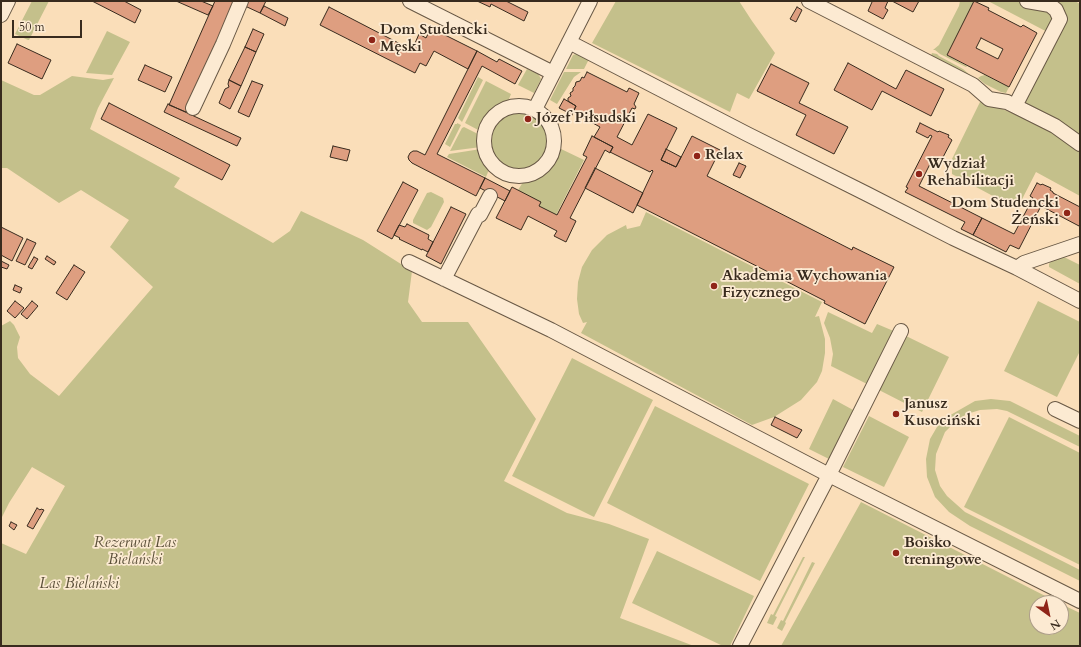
<!DOCTYPE html>
<meta charset="utf-8">
<style>
body{margin:0}
#map{position:relative;width:1081px;height:647px;overflow:hidden;background:#fadeb9;font-family:Cardo,serif}
canvas{display:block}
.frame{position:absolute;inset:0;border:2px solid #382b1e;pointer-events:none}
.north{position:absolute;left:1029px;top:595px;width:40px;height:40px;box-sizing:border-box;background:#fcead2;border:1px solid #ae9e8a;border-radius:50%;rotate:147deg;font-size:11px;font-weight:700;line-height:16px;text-align:center;color:#382b1e}
.north::after{content:'';display:block;margin:auto;width:14px;height:18px;background:#8f2418;clip-path:polygon(50% 0,100% 100%,50% 72%,0 100%)}
.scale{position:absolute;left:12px;top:20px;width:70px;height:18px;box-sizing:border-box;border:2px solid #382b1e;border-top:0;padding-left:5px;font-size:12px;line-height:14px;white-space:nowrap;color:#382b1e;-webkit-text-stroke:3px #fcead2;paint-order:stroke}
</style>
<div id="map">
<canvas width="1081" height="647"></canvas>
<div class="frame"></div>
<div class="north">N</div>
<div class="scale">50 m</div>
</div>
<script>
const context = document.querySelector('canvas').getContext('2d');
context.lineJoin = 'round';
function paint(path, color) { context.fillStyle = color; context.fill(path, 'evenodd'); }
const poly = rows => new Path2D(rows.map(r => 'M' + r).join(''));
function trace(path, color, width, dash) { context.strokeStyle = color; context.lineWidth = width; context.lineCap = dash ? 'butt' : 'round'; context.setLineDash(dash || []); context.stroke(path); }
function write(font, color, halo, rows, align = 'center') {
  context.font = font + ' Cardo,serif'; context.lineWidth = 3.5; context.setLineDash([]); context.textBaseline = 'middle'; context.strokeStyle = halo; context.fillStyle = color; for (const [text, x, y, turn = 0] of rows) {
    context.save(); context.translate(x, y); context.rotate((+turn || 0) * Math.PI / 180); context.textAlign = isNaN(turn) ? turn : align; if (halo) context.strokeText(text, 0, 0); context.fillText(text, 0, 0); context.restore();
  }
}
paint(poly([
 [32,1,49,1,29,40,28,40,15,34],
 [616,1,739,1,752,21,775,53,749,99,737,93,730,112,592,43],
 [960,1,974,1,947,55,967,66,966,67,940,54,935,50,933,50,939,45,959,6],
 [988,1,1075,1,1080,4,1080,138,1023,103,1055,36],
 [107,31,130,42,112,75,86,73],
 [932,53,937,54,939,56,963,69,970,75,968,78,930,58],
 [576,54,589,59,584,69,566,69,573,55],
 [527,69,538,74,540,77,541,79,534,93,518,85],
 [564,72,581,72,574,77,557,104,550,100],
 [985,75,1009,87,1006,93,1001,92,985,84,978,78,981,76],
 [72,76,103,80,114,78,98,108,90,129,180,178,174,187,273,243,290,231,301,211,363,240,412,271,408,302,422,322,468,322,536,419,504,481,567,513,609,524,649,539,620,618,694,646,1,646,1,543,26,554,65,486,32,467,9,503,1,519,1,326,10,321,14,325,20,337,17,347,18,358,30,374,59,396,153,287,110,247,129,220,81,190,59,203,7,168,1,168,1,80,34,95,40,95],
 [478,77,483,80,462,122,458,118],
 [486,81,511,94,507,104,500,107,489,116,482,132,465,123],
 [981,100,1056,132,1080,149,1080,196,1036,172,1017,209,952,174,952,159],
 '488 142a31 31 0 1 1 62 0a31 31 0 1 1-62 0Z',
 [457,123,461,125,450,147,445,144,455,124,457,124],
 [464,127,480,135,481,147,450,151,462,128],
 [559,148,584,160,556,215,538,206,518,190,525,179,541,174,548,167,554,160],
 [481,149,483,155,490,167,486,177,447,157,449,154],
 [431,192,443,198,444,202,431,227,427,230,413,223,413,220,427,193],
 [646,212,822,302,815,317,819,316,825,339,825,353,822,371,817,382,801,400,774,417,752,425,581,333,587,322,583,323,579,314,577,299,578,282,582,267,592,250,607,235,626,225,627,229,640,226],
 [1062,256,1080,265,1080,284,1049,267,1049,264,1051,261],
 [1038,301,1080,322,1080,351,1057,397,1004,371],
 [828,312,872,333,877,324,896,332,869,385,831,366,833,354,830,338,824,323],
 [904,335,949,357,922,412,877,389],
 [572,358,653,400,594,517,512,476],
 [833,399,855,411,829,459,809,449],
 [991,399,1010,401,1080,436,1080,447,1007,411,997,409,980,410,967,414,957,420,945,432,936,454,935,470,940,486,947,496,965,512,1080,570,1080,581,970,526,949,512,935,497,927,477,926,459,930,439,937,427,947,417,975,401],
 [655,406,809,484,760,581,607,503],
 [869,416,909,437,884,487,843,467],
 [1009,417,1080,453,1080,565,964,507],
 [861,502,1059,603,1037,603,1037,627,1061,627,1061,604,1080,613,1080,646,781,646],
 [657,551,754,596,730,646,723,646,632,603],
 [803,557,805,557,775,616,777,617,773,625,767,623,771,614,773,615],
 [812,562,815,563,785,622,786,623,782,631,777,628,781,620,783,621]
]), '#c4c08b');
const building = poly([
 [92,1,124,1,141,10,135,23,92,1],
 [176,1,201,1,213,6,208,15,176,1],
 [215,1,238,1,186,112,169,105,215,1],
 [248,1,266,1,260,13,245,6,248,1],
 [477,1,506,1,528,12,524,21,491,4,490,7,477,1],
 [871,1,888,1,885,8,888,10,883,19,868,11,872,2,871,1],
 [892,1,919,1,913,12,892,1],
 [974,1,989,8,988,10,1019,26,1021,27,1023,25,1037,33,1009,87,947,55,974,1],
 [981,38,1003,49,998,59,976,48,981,38],
 [264,6,288,18,285,26,260,13,264,6],
 [329,7,412,50,419,34,426,38,431,28,477,51,468,69,434,51,426,66,420,63,415,73,320,25,329,7],
 [797,7,802,10,796,22,790,19,797,7],
 [253,29,264,34,256,52,245,47,253,29],
 [17,44,51,60,42,79,8,63,17,44],
 [245,47,256,52,241,86,229,80,245,47],
 [477,51,497,62,499,59,522,71,515,84,482,66,437,154,485,178,476,196,412,163,409,160,408,157,410,153,413,151,417,151,425,155,477,51],
 [848,63,896,89,906,70,944,89,931,116,882,91,872,110,834,90,848,63],
 [771,64,809,83,799,103,848,127,834,154,796,135,806,115,757,91,771,64],
 [145,65,172,77,165,92,138,80,145,65],
 [587,72,627,92,629,88,639,93,634,104,636,107,635,109,632,108,617,137,632,145,648,114,677,128,661,160,676,167,692,136,720,150,707,176,852,250,853,247,894,267,865,324,824,303,825,301,637,205,653,171,652,170,650,172,610,152,613,147,594,137,600,127,573,112,576,106,568,101,568,98,571,96,570,93,573,91,573,88,575,86,576,82,580,81,582,77,584,78,587,72],
 [229,80,241,86,230,109,219,103,225,89,229,87,228,84,229,80],
 [252,81,263,85,249,117,238,112,252,81],
 [564,99,576,106,571,117,566,114,567,112,559,108,564,99],
 [109,103,230,165,222,180,101,119,109,103],
 [168,104,241,138,237,146,164,112,168,104],
 [920,123,938,132,939,131,949,135,948,137,952,140,941,161,933,158,919,186,982,218,973,235,961,229,965,222,905,192,908,188,906,187,932,136,930,135,928,138,916,132,920,123],
 [592,136,613,147,610,153,605,150,570,218,576,221,566,242,554,236,557,231,528,216,521,230,496,218,512,187,541,202,539,206,557,215,587,157,583,155,592,136],
 [333,146,350,150,347,161,330,157,333,146],
 [666,149,681,157,676,167,661,160,666,149],
 [739,163,746,166,740,178,733,175,739,163],
 [595,168,643,193,633,213,585,188,595,168],
 [485,178,510,191,505,201,480,188,485,178],
 [403,182,418,190,392,239,377,231,403,182],
 [1037,183,1041,185,1042,184,1051,188,1050,190,1053,192,1053,193,1080,207,1080,223,1079,226,1041,206,1019,249,1010,245,1006,252,973,235,982,218,1014,234,1033,198,1030,196,1037,183],
 [451,207,466,214,441,264,426,256,451,207],
 [407,224,429,235,428,239,433,242,428,252,422,249,422,250,399,239,400,238,394,235,399,225,405,227,407,224],
 [1,227,23,238,12,261,1,255,1,227],
 [27,239,36,243,25,265,16,261,27,239],
 [47,256,56,262,54,265,45,259,47,256],
 [34,257,38,259,32,269,28,267,34,257],
 [1,261,9,265,7,269,1,267,1,261],
 [74,265,85,272,67,300,56,293,74,265],
 [15,285,22,288,20,293,13,290,15,285],
 [15,301,24,308,15,318,7,311,15,301],
 [32,301,38,306,27,319,21,314,32,301],
 [775,417,802,430,797,438,771,425,775,417],
 [37,508,40,510,41,509,44,510,33,529,27,526,37,508],
 [11,522,17,525,14,530,9,526,11,522]
]);
paint(building, '#de9e80');
trace(building, '#382b1e', 1);
const minor = poly([
 [410,1,553,73],
 [809,1,973,85,989,99,1007,102,1055,126,1080,144],
 [1,15,8,1],
 [569,42,747,134,867,194,953,238,1017,268,1024,263,1080,244],
 '484 141a35 35 0 1 1 70 0a35 35 0 1 1-70 0Z',
 [1015,106,1060,19,1056,10,1050,5,1027,1],
 [193,108,223,44,241,1],
 [535,109,590,1],
 [409,262,551,330,829,475,1080,601],
 [1017,268,1080,301],
 [444,279,478,214,480,215,490,196],
 [1055,409,1080,421],
 [740,646,829,475,901,331]
]);
trace(minor, '#685845', 16);
trace(minor, '#fcead2', 14);
trace(poly([
 [1079,1,1080,1]
]), '#382b1e', 1);
for (const [x, y, r, color] of [
 [372,40,4,"#8f2418"],
 [528,119,4,"#8f2418"],
 [697,156,4,"#8f2418"],
 [919,174,4,"#8f2418"],
 [1067,213,4,"#8f2418"],
 [714,286,4,"#8f2418"],
 [896,414,4,"#8f2418"],
 [896,553,4,"#8f2418"]
]) { const dot = new Path2D(); dot.arc(x, y, r, 0, 2 * Math.PI); context.fillStyle = color; context.fill(dot); trace(dot, '#fcead2', 1.5); }
write('bold 15px', '#382b1e', '#fcead2', [
 ["Dom Studencki",380,31],
 ["Męski",380,48],
 ["Józef Piłsudski",536,119],
 ["Relax",705,156],
 ["Wydział",927,165],
 ["Rehabilitacji",927,182],
 ["Dom Studencki",1059,204,"right"],
 ["Żeński",1059,221,"right"],
 ["Akademia Wychowania",722,277],
 ["Fizycznego",722,294],
 ["Janusz",904,405],
 ["Kusociński",904,422],
 ["Boisko",904,544],
 ["treningowe",904,561]
], 'left');
write('italic 15px', '#5b5039', '#fcead2', [
 ["Rezerwat Las",135,544],
 ["Bielański",135,561],
 ["Las Bielański",79,585]
]);
</script>
